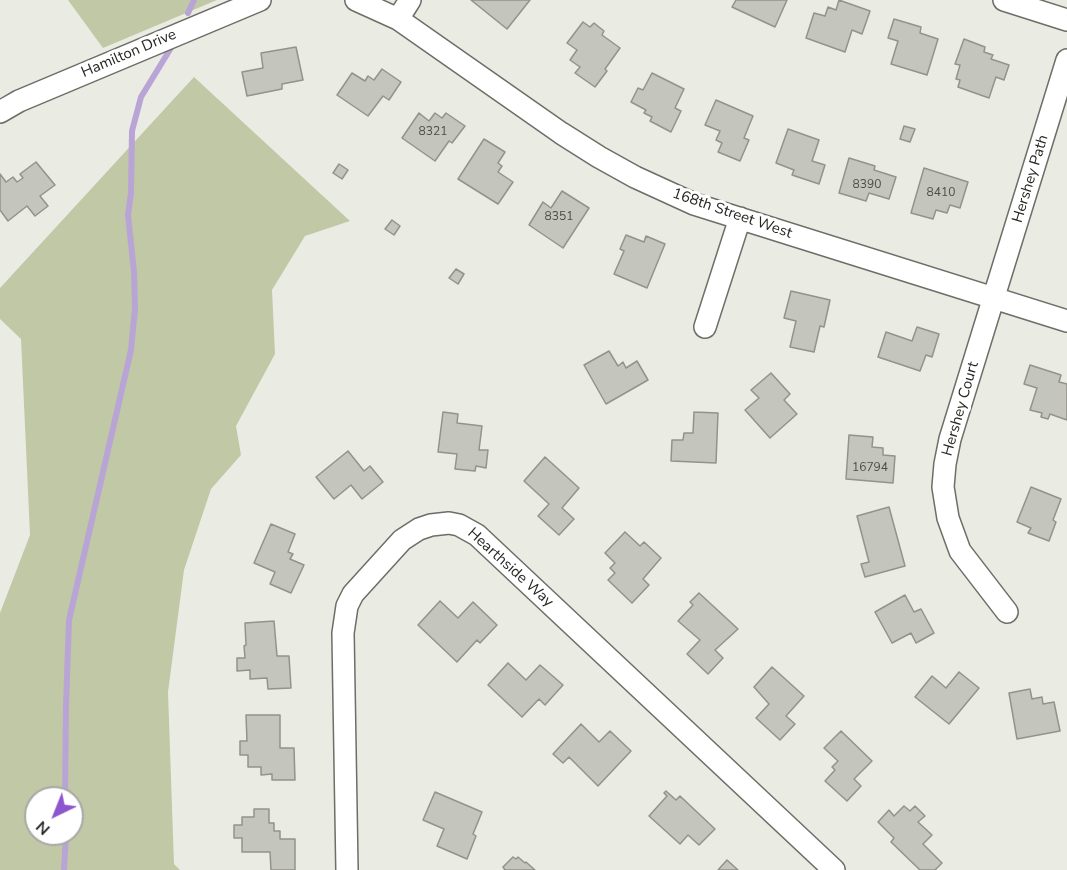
<!DOCTYPE html>
<style>
body{margin:0}
#map{position:relative;width:1067px;height:870px;overflow:hidden;background:#eaece3;font-family:"Nunito Sans",sans-serif}
canvas{display:block}
.north{position:absolute;left:24px;top:786px;width:60px;height:60px;box-sizing:border-box;background:#fff;border:2px solid #a8a8a7;border-radius:50%;rotate:223deg;font-size:16px;font-weight:700;line-height:24px;text-align:center;color:#252522}
.north::after{content:'';display:block;margin:auto;width:21px;height:27px;background:#8e56ce;clip-path:polygon(50% 0,100% 100%,50% 72%,0 100%)}
</style>
<div id="map">
<canvas width="1067" height="870"></canvas>
<div class="north">N</div>
</div>
<script>
const context = document.querySelector('canvas').getContext('2d');
context.lineJoin = 'round';
function paint(path, color) { context.fillStyle = color; context.fill(path, 'evenodd'); }
const poly = rows => new Path2D(rows.map(r => 'M' + r).join(''));
function trace(path, color, width, dash) { context.strokeStyle = color; context.lineWidth = width; context.lineCap = dash ? 'butt' : 'round'; context.setLineDash(dash || []); context.stroke(path); }
function write(font, color, halo, rows, align = 'center') {
  context.font = font + ' "Nunito Sans",sans-serif'; context.lineWidth = 6; context.setLineDash([]); context.textBaseline = 'middle'; context.strokeStyle = halo; context.fillStyle = color; for (const [text, x, y, turn = 0] of rows) {
    context.save(); context.translate(x, y); context.rotate((+turn || 0) * Math.PI / 180); context.textAlign = isNaN(turn) ? turn : align; if (halo) context.strokeText(text, 0, 0); context.fillText(text, 0, 0); context.restore();
  }
}
paint(poly([
 [68,0,217,0,103,48],
 [194,77,350,221,305,236,272,290,275,354,236,426,241,455,211,489,184,570,168,692,174,864,180,870,0,870,0,613,30,535,21,339,0,319,0,288],
 [36,798,72,798,72,834,36,834]
]), '#c1c8a5');
trace(poly([
 [188,13,194,0],
 [65,798,66,706,69,620,131,350,135,308,134,272,128,215,131,193,132,131,141,97,174,43],
 [64,870,66,834]
]), '#b8a5d6', 6);
const building = poly([
 [471,0,530,0,507,29,471,0],
 [736,0,787,0,775,27,732,7,736,0],
 [839,0,870,11,862,34,852,30,845,52,806,38,814,13,825,16,828,7,836,10,839,0],
 [894,19,921,27,920,33,938,39,927,75,891,64,898,41,888,38,894,19],
 [583,22,590,27,594,23,604,31,602,35,620,48,605,69,607,71,595,87,575,73,580,67,570,60,577,50,567,43,583,22],
 [964,39,985,47,984,52,993,55,991,59,1009,65,1004,80,996,77,989,98,958,87,960,80,956,79,960,65,955,64,964,39],
 [296,47,303,80,282,84,282,89,247,96,242,72,263,68,261,53,296,47],
 [382,69,401,82,389,100,383,96,368,116,337,95,352,73,365,81,368,76,374,80,382,69],
 [652,73,684,89,675,108,681,111,671,132,650,121,652,117,644,113,646,110,631,102,638,88,643,90,652,73],
 [716,100,753,116,744,138,749,140,740,161,718,152,722,143,716,140,720,131,705,125,716,100],
 [419,113,429,121,435,113,442,118,446,113,465,126,452,143,449,141,435,161,402,138,419,113],
 [904,126,915,129,910,142,900,139,904,126],
 [788,129,819,140,812,161,825,165,819,184,792,175,794,170,776,163,788,129],
 [484,139,505,152,498,163,502,166,498,172,513,182,498,204,458,179,484,139],
 [849,158,875,166,874,170,896,177,889,199,869,193,866,201,839,193,849,158],
 [36,162,55,185,40,196,48,206,35,216,27,206,8,221,0,210,0,174,6,182,13,177,17,182,23,178,20,174,36,162],
 [339,164,348,170,342,179,333,173,339,164],
 [924,168,968,182,960,208,950,205,947,213,936,210,933,219,911,213,924,168],
 [562,191,589,208,563,248,529,225,543,202,551,208,562,191],
 [392,220,400,226,394,235,385,229,392,220],
 [626,235,644,242,646,236,665,244,647,288,614,274,624,251,620,249,626,235],
 [456,269,464,274,458,284,449,278,456,269],
 [791,291,830,300,824,327,820,326,814,352,790,347,796,321,784,318,791,291],
 [917,327,939,334,932,357,926,355,920,371,878,357,886,332,912,341,917,327],
 [609,351,618,366,623,362,626,368,637,361,648,380,606,404,584,365,609,351],
 [1030,365,1061,375,1059,382,1067,384,1067,420,1050,414,1048,419,1041,417,1042,413,1030,410,1037,388,1024,384,1030,365],
 [771,373,790,394,784,400,797,414,770,438,745,410,759,398,751,390,771,373],
 [443,412,458,414,457,423,482,426,479,450,488,450,486,468,476,466,475,471,455,469,457,454,438,452,443,412],
 [694,412,718,413,716,463,671,461,672,440,683,440,684,433,693,433,694,412],
 [849,435,873,437,872,447,883,448,883,455,895,456,893,483,846,479,849,435],
 [348,451,364,471,370,466,383,482,362,499,351,485,334,499,316,477,348,451],
 [545,457,579,488,562,508,574,519,559,535,538,516,549,504,524,481,545,457],
 [1031,487,1061,499,1053,520,1056,522,1049,541,1028,533,1031,528,1017,522,1031,487],
 [889,507,905,566,865,577,861,564,869,562,857,516,889,507],
 [271,524,295,534,288,552,293,554,290,559,304,565,291,593,270,584,275,572,254,563,271,524],
 [625,532,640,546,644,542,661,558,643,579,649,585,632,603,608,580,615,573,610,568,615,563,605,553,625,532],
 [699,593,738,629,715,650,723,658,708,674,687,654,700,640,678,621,693,605,690,602,699,593],
 [905,595,914,612,921,609,934,633,916,643,911,633,892,643,875,612,905,595],
 [440,601,458,618,473,602,497,625,480,643,477,640,457,662,418,625,440,601],
 [274,621,277,656,289,656,291,688,268,689,267,678,250,679,250,670,237,671,237,658,245,658,244,646,246,645,245,623,274,621],
 [508,663,526,680,540,665,563,685,545,705,539,699,522,717,488,685,508,663],
 [772,667,804,696,786,716,795,724,780,740,756,718,769,704,754,687,772,667],
 [959,672,979,688,949,724,915,697,932,676,946,688,959,672],
 [1030,689,1032,699,1042,697,1043,704,1054,702,1060,731,1017,739,1009,693,1030,689],
 [246,715,280,715,280,748,294,748,295,780,272,780,272,774,261,775,261,767,248,767,248,755,240,755,240,741,247,741,246,715],
 [581,724,599,742,610,731,631,751,598,786,569,757,563,763,553,754,581,724],
 [841,731,872,761,854,779,861,786,847,801,825,781,835,770,832,767,838,761,824,748,841,731],
 [666,791,676,800,680,796,715,829,699,845,688,835,680,844,649,816,667,796,664,793,666,791],
 [435,792,482,812,473,834,476,836,467,859,437,846,444,829,423,820,435,792],
 [904,806,910,811,915,806,925,816,918,822,932,835,923,844,942,863,935,870,920,870,891,842,894,838,878,822,889,810,894,816,904,806],
 [254,809,269,809,269,823,274,823,274,831,280,831,280,839,295,839,295,870,271,870,270,852,242,852,242,838,234,838,234,825,242,825,242,817,254,817,254,809],
 [513,857,516,859,518,857,525,863,526,862,535,870,505,870,503,867,513,857],
 [727,860,738,870,718,870,727,860]
]);
paint(building, '#c4c5bd');
trace(building, '#92938c', 1.5);
const minor = poly([
 [356,0,398,19,561,133,599,157,635,177,694,204,1067,321],
 [1004,0,1067,20],
 [398,19,410,0],
 [0,112,19,101,260,0],
 [705,327,740,218],
 [1007,612,960,551,948,518,943,487,945,464,950,439,1067,60],
 [347,870,343,633,347,606,353,594,402,540,419,529,431,525,449,523,459,525,477,535,834,870]
]);
trace(minor, '#6c6e67', 24);
trace(minor, '#fff', 21);
write('12px', '#4d4d49', null, [
 ["8321",433,132],
 ["8390",867,185],
 ["8410",941,193],
 ["8351",559,217],
 ["16794",870,468]
]);
write('15px', '#252522', '#fff', [
 ["Hamilton Drive",129,54,-23],
 ["Hershey Path",1031,179,-73],
 ["168th Street West",732,214,19],
 ["Hershey Court",961,409,-74],
 ["Hearthside Way",510,568,42]
]);
</script>
